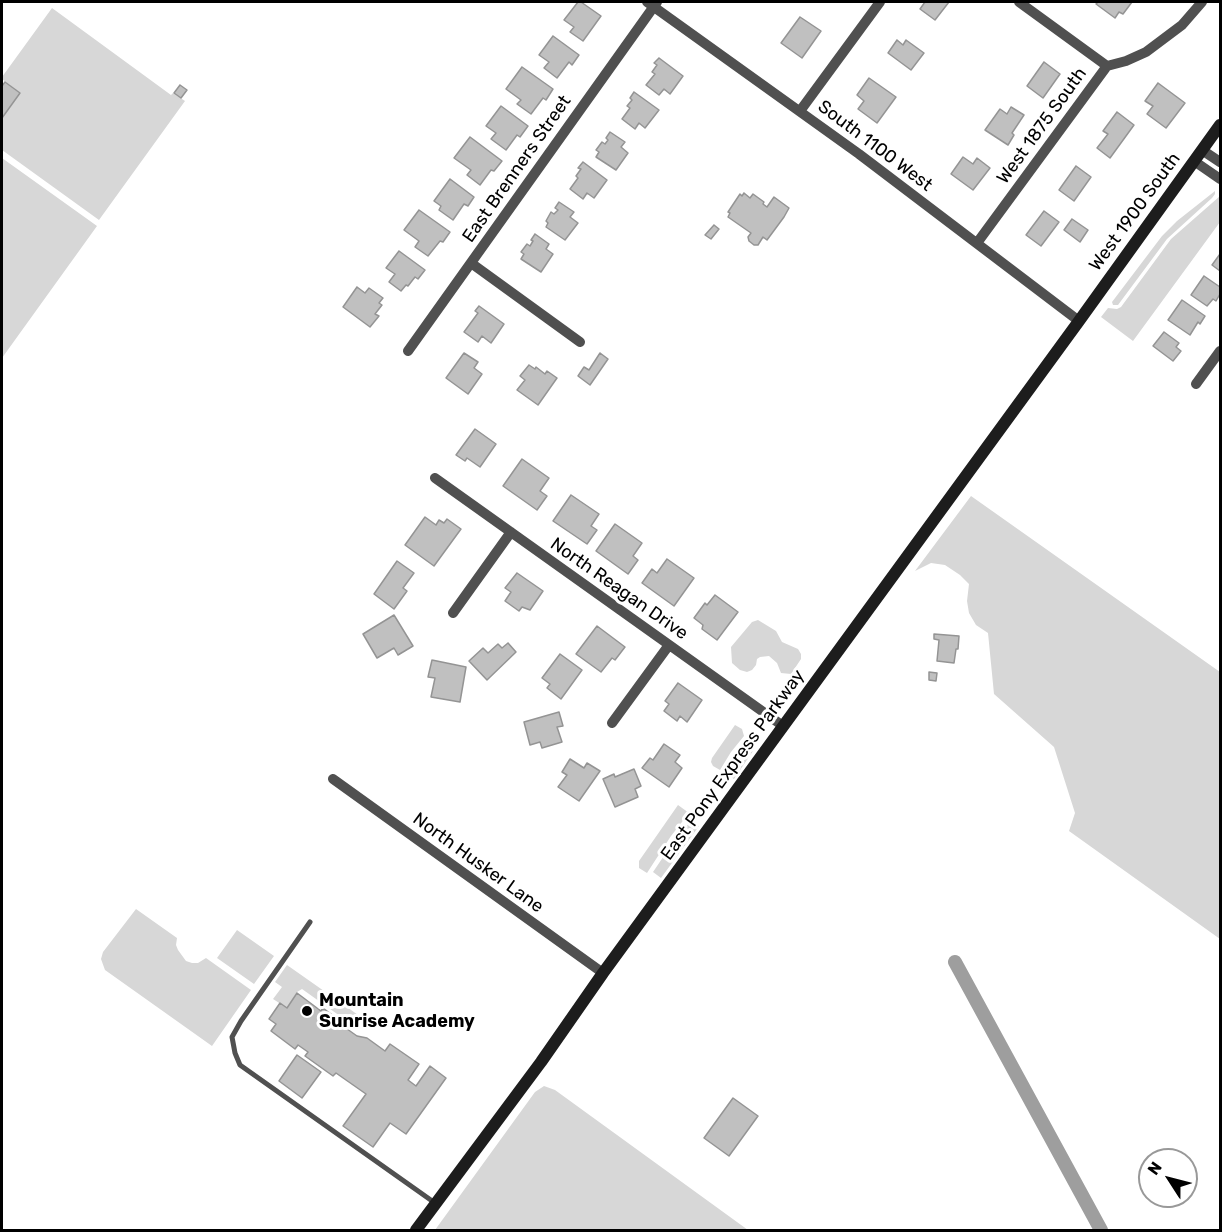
<!DOCTYPE html>
<style>
body{margin:0}
#map{position:relative;width:1222px;height:1232px;overflow:hidden;background:#fff;font-family:Rubik,sans-serif}
canvas{display:block}
.frame{position:absolute;inset:0;border:3px solid #000;pointer-events:none}
.north{position:absolute;left:1138px;top:1148px;width:60px;height:60px;box-sizing:border-box;background:#fff;border:2px solid #999;border-radius:50%;rotate:306deg;font-size:16px;font-weight:700;line-height:24px;text-align:center;color:#000}
.north::after{content:'';display:block;margin:auto;width:21px;height:27px;background:#000;clip-path:polygon(50% 0,100% 100%,50% 72%,0 100%)}
</style>
<div id="map">
<canvas width="1222" height="1232"></canvas>
<div class="frame"></div>
<div class="north">N</div>
</div>
<script>
const context = document.querySelector('canvas').getContext('2d');
context.lineJoin = 'round';
function paint(path, color) { context.fillStyle = color; context.fill(path, 'evenodd'); }
const poly = rows => new Path2D(rows.map(r => 'M' + r).join(''));
function trace(path, color, width, dash) { context.strokeStyle = color; context.lineWidth = width; context.lineCap = dash ? 'butt' : 'round'; context.setLineDash(dash || []); context.stroke(path); }
function write(font, color, halo, rows, align = 'center') {
  context.font = font + ' Rubik,sans-serif'; context.lineWidth = 6; context.setLineDash([]); context.textBaseline = 'middle'; context.strokeStyle = halo; context.fillStyle = color; for (const [text, x, y, turn = 0] of rows) {
    context.save(); context.translate(x, y); context.rotate((+turn || 0) * Math.PI / 180); context.textAlign = isNaN(turn) ? turn : align; if (halo) context.strokeText(text, 0, 0); context.fillText(text, 0, 0); context.restore();
  }
}
paint(poly([
 [52,8,171,95,173,93,185,101,99,220,2,150,2,118,20,93,2,79,2,77],
 [2,158,97,226,2,358],
 [1215,191,1215,194,1212,198,1167,239,1118,305,1113,305,1112,302,1162,236,1177,221],
 [1220,196,1220,222,1133,341,1101,317,1108,308,1117,309,1121,307,1171,239],
 [971,496,1220,672,1220,939,1069,831,1075,813,1054,747,994,694,988,633,976,625,969,613,967,601,969,584,960,575,945,565,931,563,915,571],
 [758,620,776,631,782,642,798,649,801,654,801,659,791,674,781,673,777,663,769,656,760,657,757,659,756,665,752,670,747,672,740,670,732,663,731,647,752,622],
 [735,725,742,729,744,736,731,752,720,770,713,766,711,762,712,758],
 [746,742,753,751,734,779,725,773,730,763],
 [678,805,689,813,671,836,647,873,639,868,639,861],
 [691,821,699,826,661,878,653,872,674,841],
 [136,909,177,938,176,945,178,950,186,961,192,963,198,963,206,958,251,990,212,1046,105,970,101,959,103,952],
 [237,930,274,956,254,984,217,958],
 [287,965,361,1017,347,1021,302,989,297,992,287,1008,273,999,282,987,275,982],
 [544,1086,555,1090,748,1230,435,1230,535,1092]
]), '#d7d7d7');
trace(poly([
 [955,962,1101,1230]
]), '#9e9e9e', 14);
const building = poly([
 [578,2,581,2,601,16,583,41,570,32,574,27,564,20,578,2],
 [925,2,949,2,935,20,920,9,925,2],
 [1098,2,1132,2,1123,14,1119,12,1115,18,1096,4,1098,2],
 [800,17,821,31,802,58,781,43,800,17],
 [553,36,579,55,572,65,569,62,557,78,544,68,549,62,539,55,553,36],
 [897,40,903,45,906,40,924,53,911,70,888,53,897,40],
 [659,58,683,76,670,94,664,89,659,95,646,85,655,74,652,72,657,65,654,63,659,58],
 [1044,62,1060,74,1043,98,1027,86,1044,62],
 [522,67,553,89,546,100,543,98,531,114,517,104,521,100,506,89,522,67],
 [869,78,896,97,877,123,858,109,864,101,857,95,869,78],
 [5,82,20,93,2,118,2,86,5,82],
 [1158,83,1185,103,1166,128,1147,114,1153,106,1145,101,1158,83],
 [180,85,187,90,181,98,174,93,180,85],
 [634,92,659,110,645,128,639,123,635,129,622,119,630,108,627,106,632,100,630,98,634,92],
 [501,106,528,126,520,137,517,135,506,150,491,139,496,133,486,126,501,106],
 [1011,107,1024,115,1012,133,1014,135,1008,145,985,130,1000,109,1007,114,1011,107],
 [1117,112,1134,125,1110,158,1097,148,1108,134,1103,131,1117,112],
 [610,132,625,142,621,147,628,153,616,170,596,157,599,152,596,150,602,142,605,144,608,140,606,138,610,132],
 [470,137,502,161,494,171,491,170,480,185,467,175,471,170,454,158,470,137],
 [963,157,973,164,977,158,990,168,973,190,951,174,963,157],
 [583,162,607,180,594,198,587,193,583,199,570,189,578,178,576,176,581,169,578,168,583,162],
 [1076,166,1091,177,1074,201,1059,190,1076,166],
 [450,179,474,197,468,206,464,204,453,220,439,210,441,206,434,201,450,179],
 [744,193,750,198,753,194,764,202,763,204,767,207,774,197,789,208,784,217,767,240,763,237,758,245,754,245,749,241,748,237,751,233,728,217,730,213,728,212,740,194,742,196,744,193],
 [559,202,574,212,570,217,578,223,565,240,546,227,548,223,546,221,551,212,554,214,558,210,555,208,559,202],
 [419,210,450,232,443,242,440,241,428,256,415,247,419,241,404,230,419,210],
 [1044,211,1059,222,1041,246,1026,235,1044,211],
 [1072,219,1088,230,1080,242,1064,230,1072,219],
 [714,225,719,229,711,239,705,235,714,225],
 [535,234,549,244,546,249,553,254,541,272,521,259,524,254,521,252,527,244,530,246,533,241,531,240,535,234],
 [399,251,425,270,418,279,415,277,408,286,406,285,401,291,389,282,395,274,386,268,399,251],
 [1220,254,1220,271,1212,265,1220,254],
 [1204,276,1220,287,1220,294,1216,301,1213,299,1207,306,1191,295,1204,276],
 [357,287,365,293,369,288,383,298,379,303,382,305,375,314,379,316,370,327,343,307,357,287],
 [1182,300,1205,316,1200,324,1198,322,1190,335,1168,320,1182,300],
 [479,306,504,324,491,343,482,336,478,342,464,332,478,313,475,311,479,306],
 [1164,332,1179,343,1176,347,1181,351,1173,361,1153,346,1164,332],
 [464,353,478,362,474,368,482,374,468,394,446,378,464,353],
 [600,353,608,359,590,385,578,376,584,367,589,370,600,353],
 [529,365,535,369,536,367,545,374,547,371,557,378,538,405,517,390,525,380,520,376,529,365],
 [475,429,496,444,480,467,467,458,465,461,456,455,475,429],
 [522,459,549,478,540,491,547,496,537,510,503,486,522,459],
 [571,495,599,514,591,526,597,530,587,544,553,521,571,495],
 [425,517,436,525,439,520,444,523,447,519,461,529,434,566,405,545,425,517],
 [615,524,642,543,633,556,638,560,628,574,596,551,615,524],
 [667,559,694,578,674,606,642,583,652,569,657,573,667,559],
 [397,561,414,573,403,588,407,591,394,609,374,594,397,561],
 [517,573,543,591,530,610,522,607,519,611,505,601,511,592,505,588,517,573],
 [715,595,738,612,717,640,702,629,703,625,694,618,705,603,707,605,715,595],
 [394,615,413,646,398,655,394,648,377,658,363,634,394,615],
 [597,626,625,647,615,660,612,658,601,672,576,654,597,626],
 [934,634,959,636,958,649,956,649,954,663,937,661,939,640,934,639,934,634],
 [508,643,516,652,487,680,469,661,483,648,488,653,498,644,502,648,508,643],
 [560,654,582,670,561,699,547,688,550,684,542,678,560,654],
 [432,660,466,667,460,702,431,697,435,678,428,677,432,660],
 [929,672,937,673,936,681,929,680,929,672],
 [678,683,702,700,687,722,680,716,677,721,664,711,669,704,665,701,678,683],
 [559,712,563,726,557,727,562,742,542,748,540,742,530,745,524,722,559,712],
 [664,744,680,755,675,762,682,768,669,787,642,768,650,758,653,760,664,744],
 [570,759,584,768,587,763,600,771,579,801,558,787,567,775,562,772,570,759],
 [634,769,641,786,635,789,638,797,615,807,603,779,614,774,615,777,634,769],
 [297,993,321,1011,323,1008,335,1017,333,1019,357,1036,367,1038,385,1051,390,1044,419,1064,408,1080,416,1086,430,1066,446,1078,406,1134,390,1123,373,1147,343,1126,366,1094,336,1073,333,1076,305,1056,308,1052,298,1045,295,1049,271,1031,276,1024,269,1019,280,1003,287,1008,297,993],
 [297,1055,321,1072,302,1098,279,1081,297,1055],
 [733,1098,758,1116,729,1156,704,1138,733,1098]
]);
paint(building, '#c0c0c0');
trace(building, '#949494', 1.5);
trace(poly([
 [310,922,241,1021,232,1037,235,1053,240,1065,435,1203]
]), '#505050', 5);
trace(poly([
 [647,2,859,154,1079,321],
 [1019,2,1107,66],
 [800,111,880,2],
 [1202,150,1220,162],
 [1194,161,1220,179],
 [977,243,1107,66,1126,61,1146,52,1182,25,1202,2],
 [471,263,580,342],
 [408,351,657,2],
 [1196,384,1220,351],
 [435,478,783,726],
 [453,613,511,532],
 [612,723,669,645],
 [333,779,603,973]
]), '#505050', 10);
trace(poly([
 [416,1230,541,1062,603,973,1079,321,1220,125]
]), '#1d1d1d', 12);
for (const [x, y, r, color] of [
 [307,1011,6,"#000"]
]) { const dot = new Path2D(); dot.arc(x, y, r, 0, 2 * Math.PI); context.fillStyle = color; context.fill(dot); trace(dot, '#fff', 2); }
write('18px', '#000', '#fff', [
 ["West 1875 South",1042,126,-54],
 ["South 1100 West",875,146,37],
 ["East Brenners Street",517,169,-55],
 ["West 1900 South",1135,212,-54],
 ["North Reagan Drive",619,589,35],
 ["East Pony Express Parkway",733,765,-54],
 ["North Husker Lane",478,863,36]
]);
write('bold 18px', '#000', '#fff', [
 ["Mountain",319,1001],
 ["Sunrise Academy",319,1022]
], 'left');
</script>
